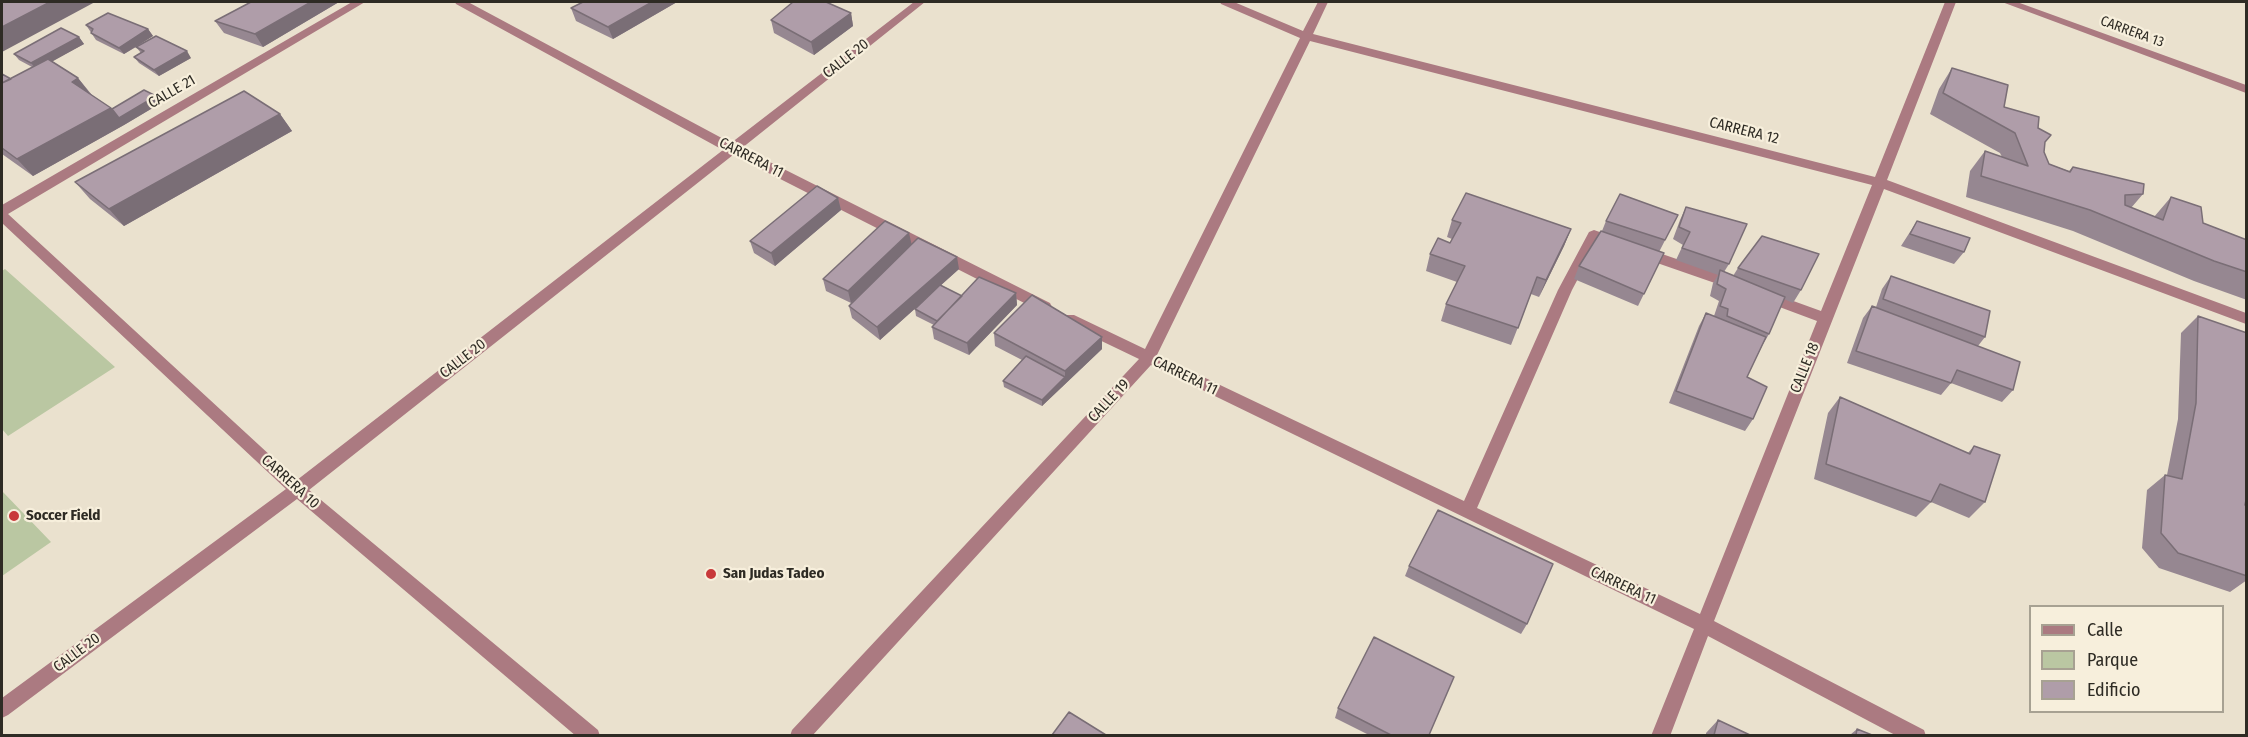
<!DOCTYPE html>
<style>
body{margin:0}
#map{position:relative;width:2248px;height:737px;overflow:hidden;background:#eae1ce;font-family:"Fira Sans Condensed",sans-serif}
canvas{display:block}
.frame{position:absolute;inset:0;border:3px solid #2e2b24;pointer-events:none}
.legend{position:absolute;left:2029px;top:605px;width:195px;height:108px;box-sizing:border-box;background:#f7efdc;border:2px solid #a7a192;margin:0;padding:8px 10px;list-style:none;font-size:18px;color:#2e2b24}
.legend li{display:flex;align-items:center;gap:12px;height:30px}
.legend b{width:30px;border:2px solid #a7a192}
</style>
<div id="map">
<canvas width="2248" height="737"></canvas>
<div class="frame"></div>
<ul class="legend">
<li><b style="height:8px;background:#ab7a81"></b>Calle</li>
<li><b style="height:16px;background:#bac7a2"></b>Parque</li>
<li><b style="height:16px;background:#af9da9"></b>Edificio</li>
</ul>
</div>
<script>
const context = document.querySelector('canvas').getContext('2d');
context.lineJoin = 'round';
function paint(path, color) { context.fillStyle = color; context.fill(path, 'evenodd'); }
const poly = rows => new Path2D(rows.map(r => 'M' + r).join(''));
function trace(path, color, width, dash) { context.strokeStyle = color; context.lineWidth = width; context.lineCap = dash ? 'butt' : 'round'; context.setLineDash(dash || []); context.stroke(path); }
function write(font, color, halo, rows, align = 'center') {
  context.font = font + ' "Fira Sans Condensed",sans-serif'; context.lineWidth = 4.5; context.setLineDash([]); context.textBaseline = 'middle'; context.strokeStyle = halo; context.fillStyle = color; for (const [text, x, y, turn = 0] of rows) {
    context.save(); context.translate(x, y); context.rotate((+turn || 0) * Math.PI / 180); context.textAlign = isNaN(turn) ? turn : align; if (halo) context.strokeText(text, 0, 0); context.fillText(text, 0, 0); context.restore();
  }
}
paint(poly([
 [5,269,115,367,8,436,2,429,2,271],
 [2,491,51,542,2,576]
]), '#bac7a2');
paint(poly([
 [352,2,365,2,8,214,297,480,723,150,456,4,455,2,468,2,731,143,914,2,925,2,742,148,1050,303,1052,307,1045,312,1040,311,733,155,309,490,598,730,600,736,576,736,297,499,8,715,2,718,2,698,286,489,2,223,2,205,352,2],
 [1220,2,1234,2,1303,31,1318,2,1328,2,1313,34,1875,177,1945,2,1956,2,1887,180,2246,313,2246,324,1884,189,1714,621,1924,730,1926,736,1897,736,1708,636,1670,736,1651,736,1694,629,1151,365,812,736,790,736,792,730,1139,359,1064,323,1062,319,1064,315,1074,315,1145,349,1300,38,1221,4,1220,2],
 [1310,41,1872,185,1821,311,1763,290,1756,295,1758,299,1817,321,1700,614,1477,508,1572,290,1598,241,1617,248,1624,243,1622,240,1594,230,1589,232,1558,290,1464,501,1157,355,1310,41],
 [2002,2,2017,2,2246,85,2246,93,2002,2],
 [1642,247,1740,281,1742,285,1735,290,1637,256,1635,252,1642,247]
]), '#ab7a81');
paint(poly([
 [251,2,339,2,263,47,224,33,215,21],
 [583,2,677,2,613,39,576,21,571,8],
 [851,13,853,26,814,55,774,33,771,20],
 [86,25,148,29,153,36,136,47,191,58,159,76,139,63,134,57,141,53,136,47,124,54,96,40],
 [79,37,84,44,52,61,78,78,92,95,112,109,161,103,124,125,33,176,2,154,2,74,11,79,32,67,19,60,14,54],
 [1952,68,2004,107,2038,128,2045,142,2044,152,2049,164,2069,171,2073,167,2143,194,2131,208,2154,217,2171,197,2203,223,2247,240,2247,300,2194,281,2073,231,1966,197,1970,171,1985,151,2002,157,2000,153,1930,114,1939,89],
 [280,114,292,131,124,226,90,199,75,182],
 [838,198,841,210,775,266,754,253,750,241],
 [1686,207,1729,264,1724,272,1733,276,1738,268,1801,290,1793,303,1784,299,1769,334,1762,346,1747,377,1753,419,1745,431,1669,403,1699,326,1706,313,1714,316,1719,301,1710,296,1713,283,1718,275,1676,260,1683,245,1673,239,1680,220],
 [1678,215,1659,252,1664,253,1638,306,1574,279,1579,266,1602,231,1606,221],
 [1452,220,1571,229,1564,246,1539,297,1531,294,1511,345,1441,321,1446,304,1457,282,1426,271,1430,254,1450,243,1452,239,1447,237],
 [1917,221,1964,252,1954,264,1901,246],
 [912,244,959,269,941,285,962,296,1016,293,1017,305,969,355,934,339,932,327,934,325,916,316,915,309,928,297,880,340,852,318,849,306,851,303,826,291,823,279],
 [1891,276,1985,337,1978,346,2013,390,2002,402,1951,383,1941,395,1847,363,1863,318,1872,306,1876,307,1882,289],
 [2198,316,2245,505,2247,506,2247,580,2230,592,2159,568,2142,548,2147,490,2165,475,2167,475,2178,419,2181,333],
 [994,333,1102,337,1102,349,1042,406,1004,387,1003,381,1022,360,995,346],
 [1840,397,1968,453,1974,446,1985,502,1969,518,1931,502,1916,517,1814,479,1828,413],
 [1409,566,1527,624,1521,634,1405,576],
 [1338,708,1429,735,1369,735,1335,718],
 [1718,720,1750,735,1706,735,1706,733],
 [1857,729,1872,735,1850,735]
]), '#968791');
paint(poly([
 [50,2,95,2,2,52,2,27],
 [311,2,339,2,263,47,255,34],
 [652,2,677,2,613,39,608,27],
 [851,13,853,26,814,55,811,42],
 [148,29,153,36,124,54,119,48],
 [79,37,84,44,37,70,31,63],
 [187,51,191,58,159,76,154,70],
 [78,78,92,96,72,82],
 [156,96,161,103,124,125,33,176,17,159,111,108,119,118],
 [280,114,292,131,124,226,109,209],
 [838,198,841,210,775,266,771,253],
 [1571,229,1564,246,1539,297,1546,280],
 [909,233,912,246,851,303,848,291],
 [957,257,959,269,880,340,877,327],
 [1016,293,1017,305,969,355,967,343],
 [1102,337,1102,349,1042,406,1042,400,1065,377,1065,371]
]), '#7a6e76');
const building = poly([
 [2,2,50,2,2,27,2,2],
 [251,2,311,2,255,34,215,21,251,2],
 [583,2,652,2,608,27,571,8,583,2],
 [793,2,826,2,851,13,811,42,771,20,793,2],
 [108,13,148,29,119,48,91,33,93,29,86,25,108,13],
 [61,28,79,37,31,63,14,54,61,28],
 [156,36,187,51,154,70,134,57,144,51,136,47,156,36],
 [48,59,78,78,72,82,111,108,17,159,2,148,2,83,48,59],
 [1952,68,2008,85,2004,107,2039,117,2038,128,2051,135,2045,142,2044,152,2049,164,2070,172,2073,167,2144,184,2143,194,2125,195,2125,205,2163,220,2171,197,2201,207,2203,223,2247,240,2247,272,2214,261,2090,210,1981,176,1985,151,2028,166,2015,133,1943,93,1952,68],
 [2,74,11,79,2,83,2,74],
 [144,90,156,96,119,118,112,109,144,90],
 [244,91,280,114,109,209,75,182,244,91],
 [817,186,838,198,771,253,750,241,817,186],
 [1466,193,1571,229,1546,280,1537,277,1518,328,1446,304,1465,266,1430,254,1438,238,1450,243,1461,223,1452,220,1466,193],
 [1620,194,1678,215,1665,240,1606,221,1620,194],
 [1686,207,1747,224,1729,264,1682,248,1690,232,1679,227,1686,207],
 [885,221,909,233,848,291,823,279,885,221],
 [1917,221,1970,238,1964,252,1910,234,1917,221],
 [1601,231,1664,253,1644,294,1579,266,1601,231],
 [1762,236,1819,254,1801,290,1738,268,1762,236],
 [918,238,957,257,877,327,849,306,918,238],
 [1720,270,1785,297,1769,334,1727,316,1728,309,1720,306,1726,289,1717,284,1720,270],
 [1891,276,1990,311,1985,337,1883,299,1891,276],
 [979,277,1016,293,967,343,932,327,979,277],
 [940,285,962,296,937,321,915,309,940,285],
 [1032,295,1102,337,1065,371,994,333,1032,295],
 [1872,306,2020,362,2013,390,1957,370,1951,383,1856,351,1872,306],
 [1706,313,1766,337,1747,377,1767,387,1753,419,1676,391,1706,313],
 [2198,316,2247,333,2247,495,2245,505,2247,506,2247,576,2178,553,2161,533,2165,475,2182,479,2196,403,2198,316],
 [1026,356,1065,377,1042,400,1003,381,1026,356],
 [1840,397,1970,454,1974,446,2000,455,1985,502,1940,484,1931,502,1826,464,1840,397],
 [1438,510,1553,564,1527,624,1409,566,1438,510],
 [1374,637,1454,677,1429,735,1391,735,1338,708,1374,637],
 [1069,712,1106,735,1052,735,1069,712],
 [1718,720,1750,735,1714,735,1718,720],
 [1857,729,1872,735,1856,735,1857,729]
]);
paint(building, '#af9da9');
trace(building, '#7a6e76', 1.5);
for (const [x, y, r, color] of [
 [14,516,6,"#c8393a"],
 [711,574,6,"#c8393a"]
]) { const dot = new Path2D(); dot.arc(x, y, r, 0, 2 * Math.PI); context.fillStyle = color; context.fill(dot); trace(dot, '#f7efdc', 2); }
write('14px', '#2e2b24', '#f7efdc', [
 ["CARRERA 13",2132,32,20]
]);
write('15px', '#2e2b24', '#f7efdc', [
 ["CALLE 20",846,59,-38],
 ["CALLE 21",172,92,-30],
 ["CARRERA 12",1744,131,14],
 ["CARRERA 11",751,158,27],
 ["CALLE 20",463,359,-38],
 ["CALLE 18",1805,368,-68],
 ["CARRERA 11",1185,376,26],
 ["CALLE 19",1109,401,-47],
 ["CARRERA 10",290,482,42],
 ["CARRERA 11",1623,586,25],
 ["CALLE 20",77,653,-37]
]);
write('bold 15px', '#2e2b24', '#f7efdc', [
 ["Soccer Field",26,516],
 ["San Judas Tadeo",723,574]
], 'left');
</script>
